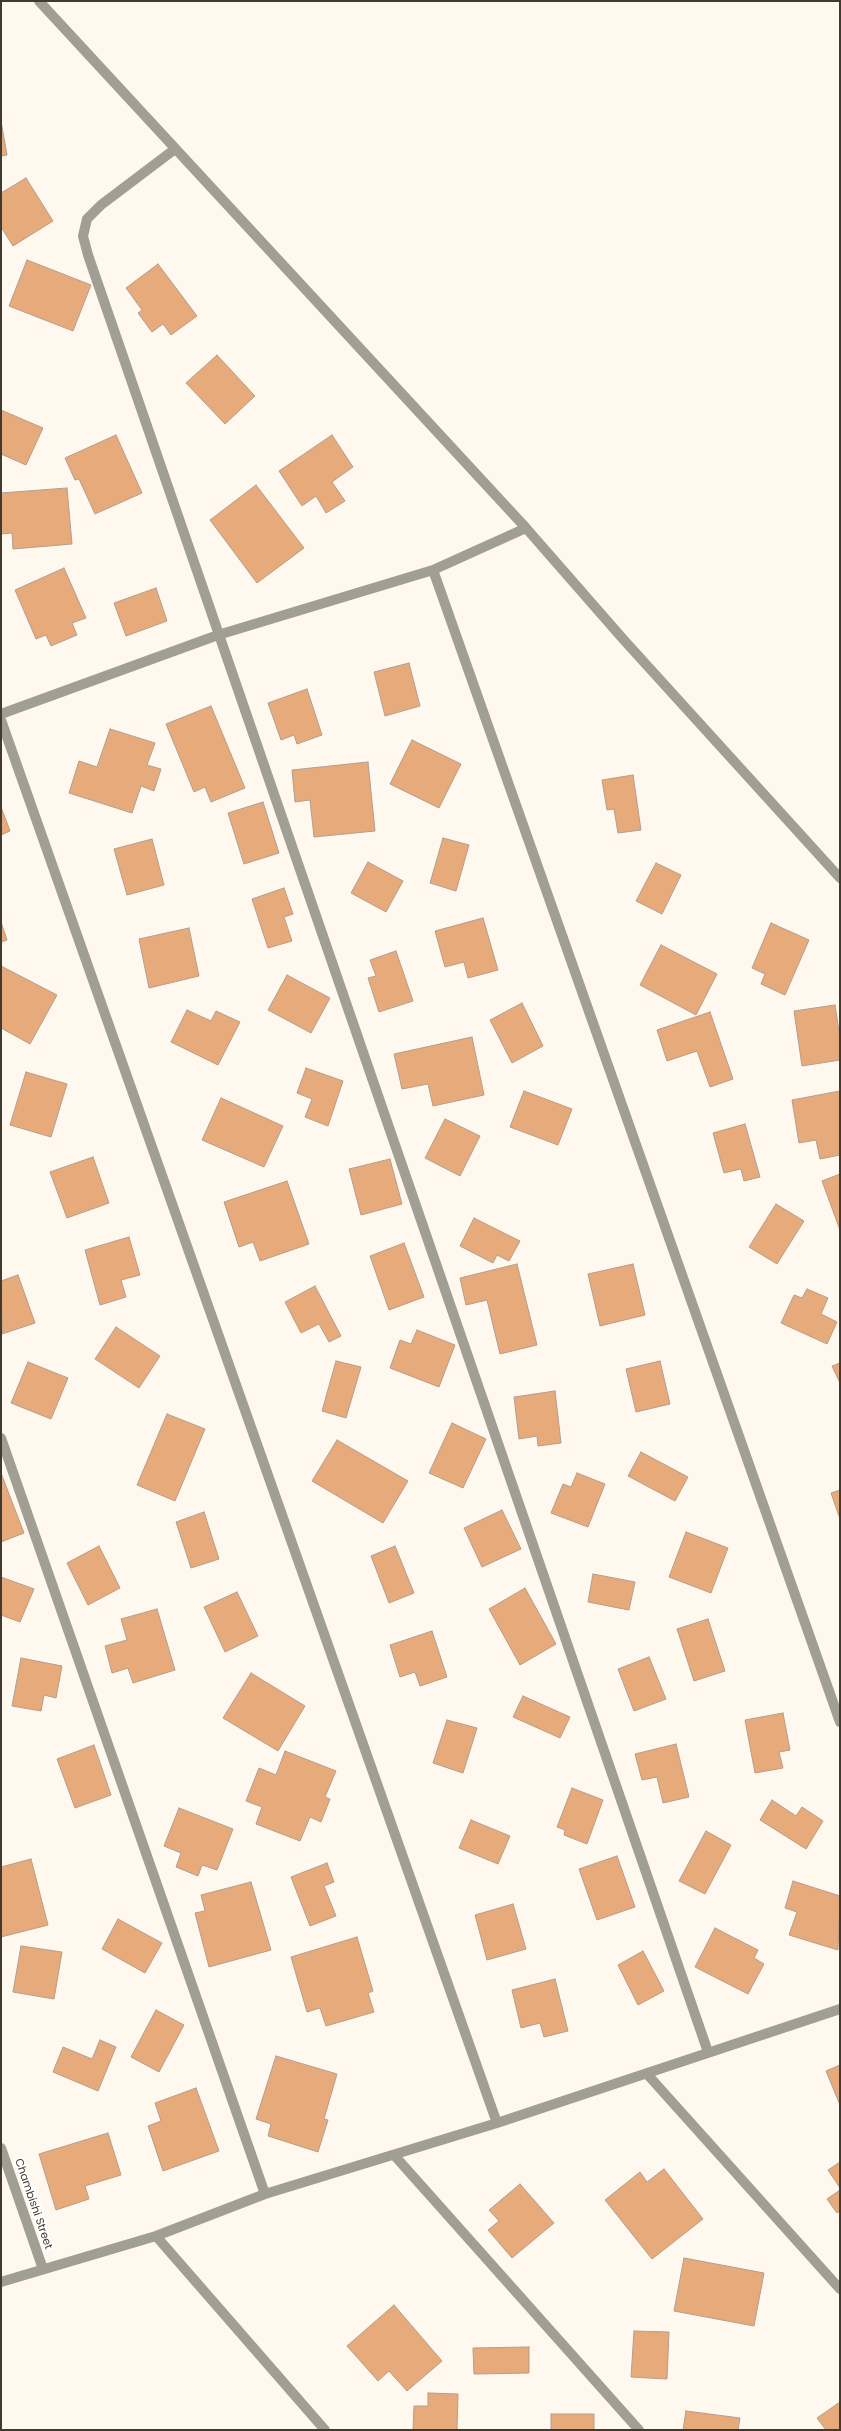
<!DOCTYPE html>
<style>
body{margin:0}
#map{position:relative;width:841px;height:2431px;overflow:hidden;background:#fef8ee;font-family:Poppins,sans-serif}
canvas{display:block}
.frame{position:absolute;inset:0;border:2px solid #413a31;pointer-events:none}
</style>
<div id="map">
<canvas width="841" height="2431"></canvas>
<div class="frame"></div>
</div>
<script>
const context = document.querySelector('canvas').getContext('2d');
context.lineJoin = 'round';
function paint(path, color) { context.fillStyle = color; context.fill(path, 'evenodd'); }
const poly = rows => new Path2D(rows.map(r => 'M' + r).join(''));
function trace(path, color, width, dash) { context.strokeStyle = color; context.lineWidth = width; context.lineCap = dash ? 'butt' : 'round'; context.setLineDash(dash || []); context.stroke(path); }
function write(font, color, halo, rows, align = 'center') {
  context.font = font + ' Poppins,sans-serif'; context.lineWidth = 4; context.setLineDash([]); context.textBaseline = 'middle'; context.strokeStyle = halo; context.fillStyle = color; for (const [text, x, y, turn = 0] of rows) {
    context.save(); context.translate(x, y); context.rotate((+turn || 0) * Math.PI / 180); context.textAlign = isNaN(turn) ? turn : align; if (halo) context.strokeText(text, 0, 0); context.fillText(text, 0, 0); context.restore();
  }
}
const building = poly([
 [1,121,7,155,1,156,1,121],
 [26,178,53,221,13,246,1,227,1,193,26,178],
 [27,260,91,285,73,331,9,306,27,260],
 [158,264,197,316,171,335,163,324,152,332,138,313,142,310,126,288,158,264],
 [217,355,255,396,225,424,186,383,217,355],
 [1,410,43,428,26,465,1,454,1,410],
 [116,435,142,493,95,514,79,479,75,480,65,458,116,435],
 [332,435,353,467,332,482,345,501,326,513,316,496,302,506,279,471,332,435],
 [256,485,304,548,257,583,210,520,256,485],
 [67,488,72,544,13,549,12,533,1,534,1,493,67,488],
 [64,568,86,618,72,623,77,635,51,646,46,635,36,639,15,590,64,568],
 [156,588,167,621,126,636,114,603,156,588],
 [409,663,420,706,385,716,374,672,409,663],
 [307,689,322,735,297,744,294,735,281,740,268,703,307,689],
 [211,706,245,788,211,802,205,787,194,792,166,724,211,706],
 [110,729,155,743,147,765,161,769,154,791,141,786,132,813,69,793,79,761,97,767,110,729],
 [412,740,461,764,439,808,390,784,412,740],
 [368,762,375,831,314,837,310,800,295,802,292,770,368,762],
 [633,775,641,830,618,833,614,809,607,810,602,780,633,775],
 [263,802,279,853,244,864,228,813,263,802],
 [1,807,10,831,1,835,1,807],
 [443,838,469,845,456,891,430,883,443,838],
 [152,839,164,885,127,895,114,849,152,839],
 [368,862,403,881,386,912,351,893,368,862],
 [656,863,681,875,662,914,636,901,656,863],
 [284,888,293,914,284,917,292,941,268,948,252,899,284,888],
 [483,918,498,970,468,978,464,962,445,967,435,931,483,918],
 [1,922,7,940,1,942,1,922],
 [771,923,809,940,785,995,761,984,765,974,752,968,771,923],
 [189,928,199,976,149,988,139,939,189,928],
 [661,945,717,974,696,1015,640,985,661,945],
 [396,951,413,1001,379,1012,368,978,376,976,370,960,396,951],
 [1,966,57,995,30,1044,1,1028,1,966],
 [287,975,330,998,311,1033,268,1010,287,975],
 [522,1003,543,1046,512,1063,490,1020,522,1003],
 [835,1005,840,1038,840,1060,802,1066,794,1011,835,1005],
 [187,1010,211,1021,216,1011,240,1022,218,1065,171,1042,187,1010],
 [710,1012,733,1079,710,1087,697,1051,667,1061,657,1030,710,1012],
 [472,1037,484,1095,433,1106,428,1084,402,1089,394,1054,472,1037],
 [306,1068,343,1081,328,1126,305,1117,312,1099,297,1093,306,1068],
 [26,1072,67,1084,51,1137,10,1125,26,1072],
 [524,1091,572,1109,558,1145,510,1127,524,1091],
 [840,1091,840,1155,820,1159,816,1140,799,1143,792,1100,840,1091],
 [221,1098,283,1126,264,1167,202,1140,221,1098],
 [445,1119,480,1136,460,1176,425,1158,445,1119],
 [745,1124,760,1177,744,1181,741,1169,724,1173,713,1133,745,1124],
 [93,1157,109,1203,67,1218,50,1172,93,1157],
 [390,1159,402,1204,361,1215,349,1169,390,1159],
 [840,1174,840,1230,822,1181,840,1174],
 [287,1181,309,1244,260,1261,253,1242,239,1247,224,1202,287,1181],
 [776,1204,804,1221,777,1264,749,1247,776,1204],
 [474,1218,520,1241,509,1261,497,1255,493,1263,460,1246,474,1218],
 [129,1237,140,1275,121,1280,126,1297,100,1305,85,1250,129,1237],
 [404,1243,424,1297,389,1310,370,1256,404,1243],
 [517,1264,537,1345,500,1354,487,1300,466,1305,460,1278,517,1264],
 [633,1264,645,1315,600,1326,588,1274,633,1264],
 [18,1275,35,1323,2,1334,1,1281,18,1275],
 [315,1286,341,1336,329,1342,319,1324,301,1333,285,1302,315,1286],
 [807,1289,828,1298,821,1314,837,1322,827,1344,781,1323,794,1295,802,1298,807,1289],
 [116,1327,160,1356,139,1388,95,1359,116,1327],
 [417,1330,455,1345,439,1387,390,1368,400,1340,411,1344,417,1330],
 [336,1361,361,1367,346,1418,322,1411,336,1361],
 [660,1361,670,1404,636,1412,626,1369,660,1361],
 [28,1362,68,1378,51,1419,11,1403,28,1362],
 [840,1363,840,1383,832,1366,840,1363],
 [555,1391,561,1443,538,1446,537,1436,519,1439,514,1397,555,1391],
 [167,1414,205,1429,175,1501,137,1485,167,1414],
 [452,1423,486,1439,463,1488,429,1473,452,1423],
 [337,1440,408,1481,383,1523,312,1481,337,1440],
 [641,1452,688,1477,675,1501,628,1476,641,1452],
 [1,1473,24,1533,1,1542,1,1473],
 [577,1473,605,1484,588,1527,551,1513,563,1484,571,1487,577,1473],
 [840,1490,840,1519,831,1493,840,1490],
 [502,1510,521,1549,482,1567,464,1528,502,1510],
 [204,1512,219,1559,191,1568,176,1522,204,1512],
 [686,1532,728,1548,711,1593,669,1577,686,1532],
 [99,1546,120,1588,88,1605,67,1563,99,1546],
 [395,1546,414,1593,389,1603,371,1556,395,1546],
 [593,1574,635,1582,629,1610,588,1602,593,1574],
 [1,1577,34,1589,20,1622,1,1615,1,1577],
 [525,1588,556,1644,520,1665,489,1609,525,1588],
 [237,1592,258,1636,225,1652,204,1607,237,1592],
 [157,1609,175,1670,133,1683,128,1668,112,1673,105,1646,127,1640,121,1619,157,1609],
 [708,1619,725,1671,694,1681,677,1629,708,1619],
 [432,1631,447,1677,420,1686,415,1672,400,1677,390,1645,432,1631],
 [649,1657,666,1699,634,1711,618,1669,649,1657],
 [21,1658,62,1666,56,1698,44,1695,41,1711,12,1706,21,1658],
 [251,1673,305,1706,278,1751,223,1718,251,1673],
 [523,1696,570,1717,560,1738,513,1717,523,1696],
 [783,1713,790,1750,779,1752,783,1768,755,1773,745,1720,783,1713],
 [447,1720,477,1728,463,1773,433,1763,447,1720],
 [676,1744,689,1797,663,1803,657,1777,642,1780,635,1754,676,1744],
 [94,1745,111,1795,75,1808,57,1759,94,1745],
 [285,1751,336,1771,325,1797,330,1799,321,1822,310,1817,300,1841,256,1824,262,1807,246,1801,259,1768,276,1775,285,1751],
 [572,1788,603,1800,587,1844,564,1835,565,1830,557,1827,572,1788],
 [772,1800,796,1816,802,1807,823,1821,806,1849,760,1820,772,1800],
 [179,1808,233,1829,217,1870,202,1865,198,1876,176,1867,181,1853,164,1846,179,1808],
 [471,1820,510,1836,498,1864,459,1848,471,1820],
 [706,1831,731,1845,705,1894,679,1881,706,1831],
 [617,1856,635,1907,597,1920,579,1869,617,1856],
 [31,1859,48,1925,1,1937,1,1867,31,1859],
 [327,1863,334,1882,324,1886,336,1916,310,1926,291,1877,327,1863],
 [793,1881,840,1896,838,1950,789,1935,797,1912,785,1908,793,1881],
 [251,1882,271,1950,209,1967,195,1913,205,1911,201,1895,251,1882],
 [513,1904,526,1949,487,1960,475,1915,513,1904],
 [118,1919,162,1943,145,1973,102,1949,118,1919],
 [715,1928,758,1950,754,1958,764,1964,748,1994,695,1967,715,1928],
 [357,1937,373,1991,368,1993,374,2012,326,2026,320,2008,307,2012,291,1957,357,1937],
 [21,1946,62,1952,54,1999,13,1992,21,1946],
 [643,1951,664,1991,638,2005,618,1965,643,1951],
 [555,1979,568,2031,544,2037,540,2023,521,2028,512,1990,555,1979],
 [156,2010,184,2025,159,2072,131,2057,156,2010],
 [100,2040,116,2047,98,2091,53,2072,63,2047,92,2059,100,2040],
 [276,2056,337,2074,324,2119,328,2120,318,2152,268,2136,271,2124,256,2119,276,2056],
 [840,2065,840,2105,826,2071,840,2065],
 [196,2088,219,2151,163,2171,148,2126,161,2121,155,2103,196,2088],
 [108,2133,121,2175,85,2186,89,2199,56,2210,39,2154,108,2133],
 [840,2162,840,2188,828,2170,840,2162],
 [664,2169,703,2219,652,2259,605,2200,640,2172,647,2182,664,2169],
 [520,2184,554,2223,512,2258,488,2230,499,2221,489,2210,520,2184],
 [840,2190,840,2211,837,2213,827,2199,840,2190],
 [684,2258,764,2273,754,2326,674,2311,684,2258],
 [394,2305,442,2361,407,2391,389,2371,378,2381,347,2346,394,2305],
 [634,2331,669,2332,667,2379,631,2377,634,2331],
 [529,2347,529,2373,474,2374,473,2348,529,2347],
 [428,2393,458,2394,457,2430,413,2430,414,2406,428,2406,428,2393],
 [840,2402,840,2430,826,2430,817,2418,840,2402],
 [686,2411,740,2418,738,2430,683,2430,686,2411],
 [551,2414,594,2414,594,2430,551,2430,551,2414]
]);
paint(building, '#e7aa7a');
trace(building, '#b59d8c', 1);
trace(poly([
 [39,1,526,528,623,639,840,878],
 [175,149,101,205,87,219,83,236,88,255,708,2052],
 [433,570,840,1722],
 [1,714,218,635,433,570,526,528],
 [1,720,497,2123],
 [1,1438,265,2194],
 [647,2074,840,2289],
 [1,2148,43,2269],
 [394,2155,639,2430],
 [156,2236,325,2430],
 [1,2282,156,2236,265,2194,497,2123,840,2009]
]), '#a19f93', 10);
write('11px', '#413a31', '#fff', [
 ["Chambishi Street",33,2204,71]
]);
</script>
